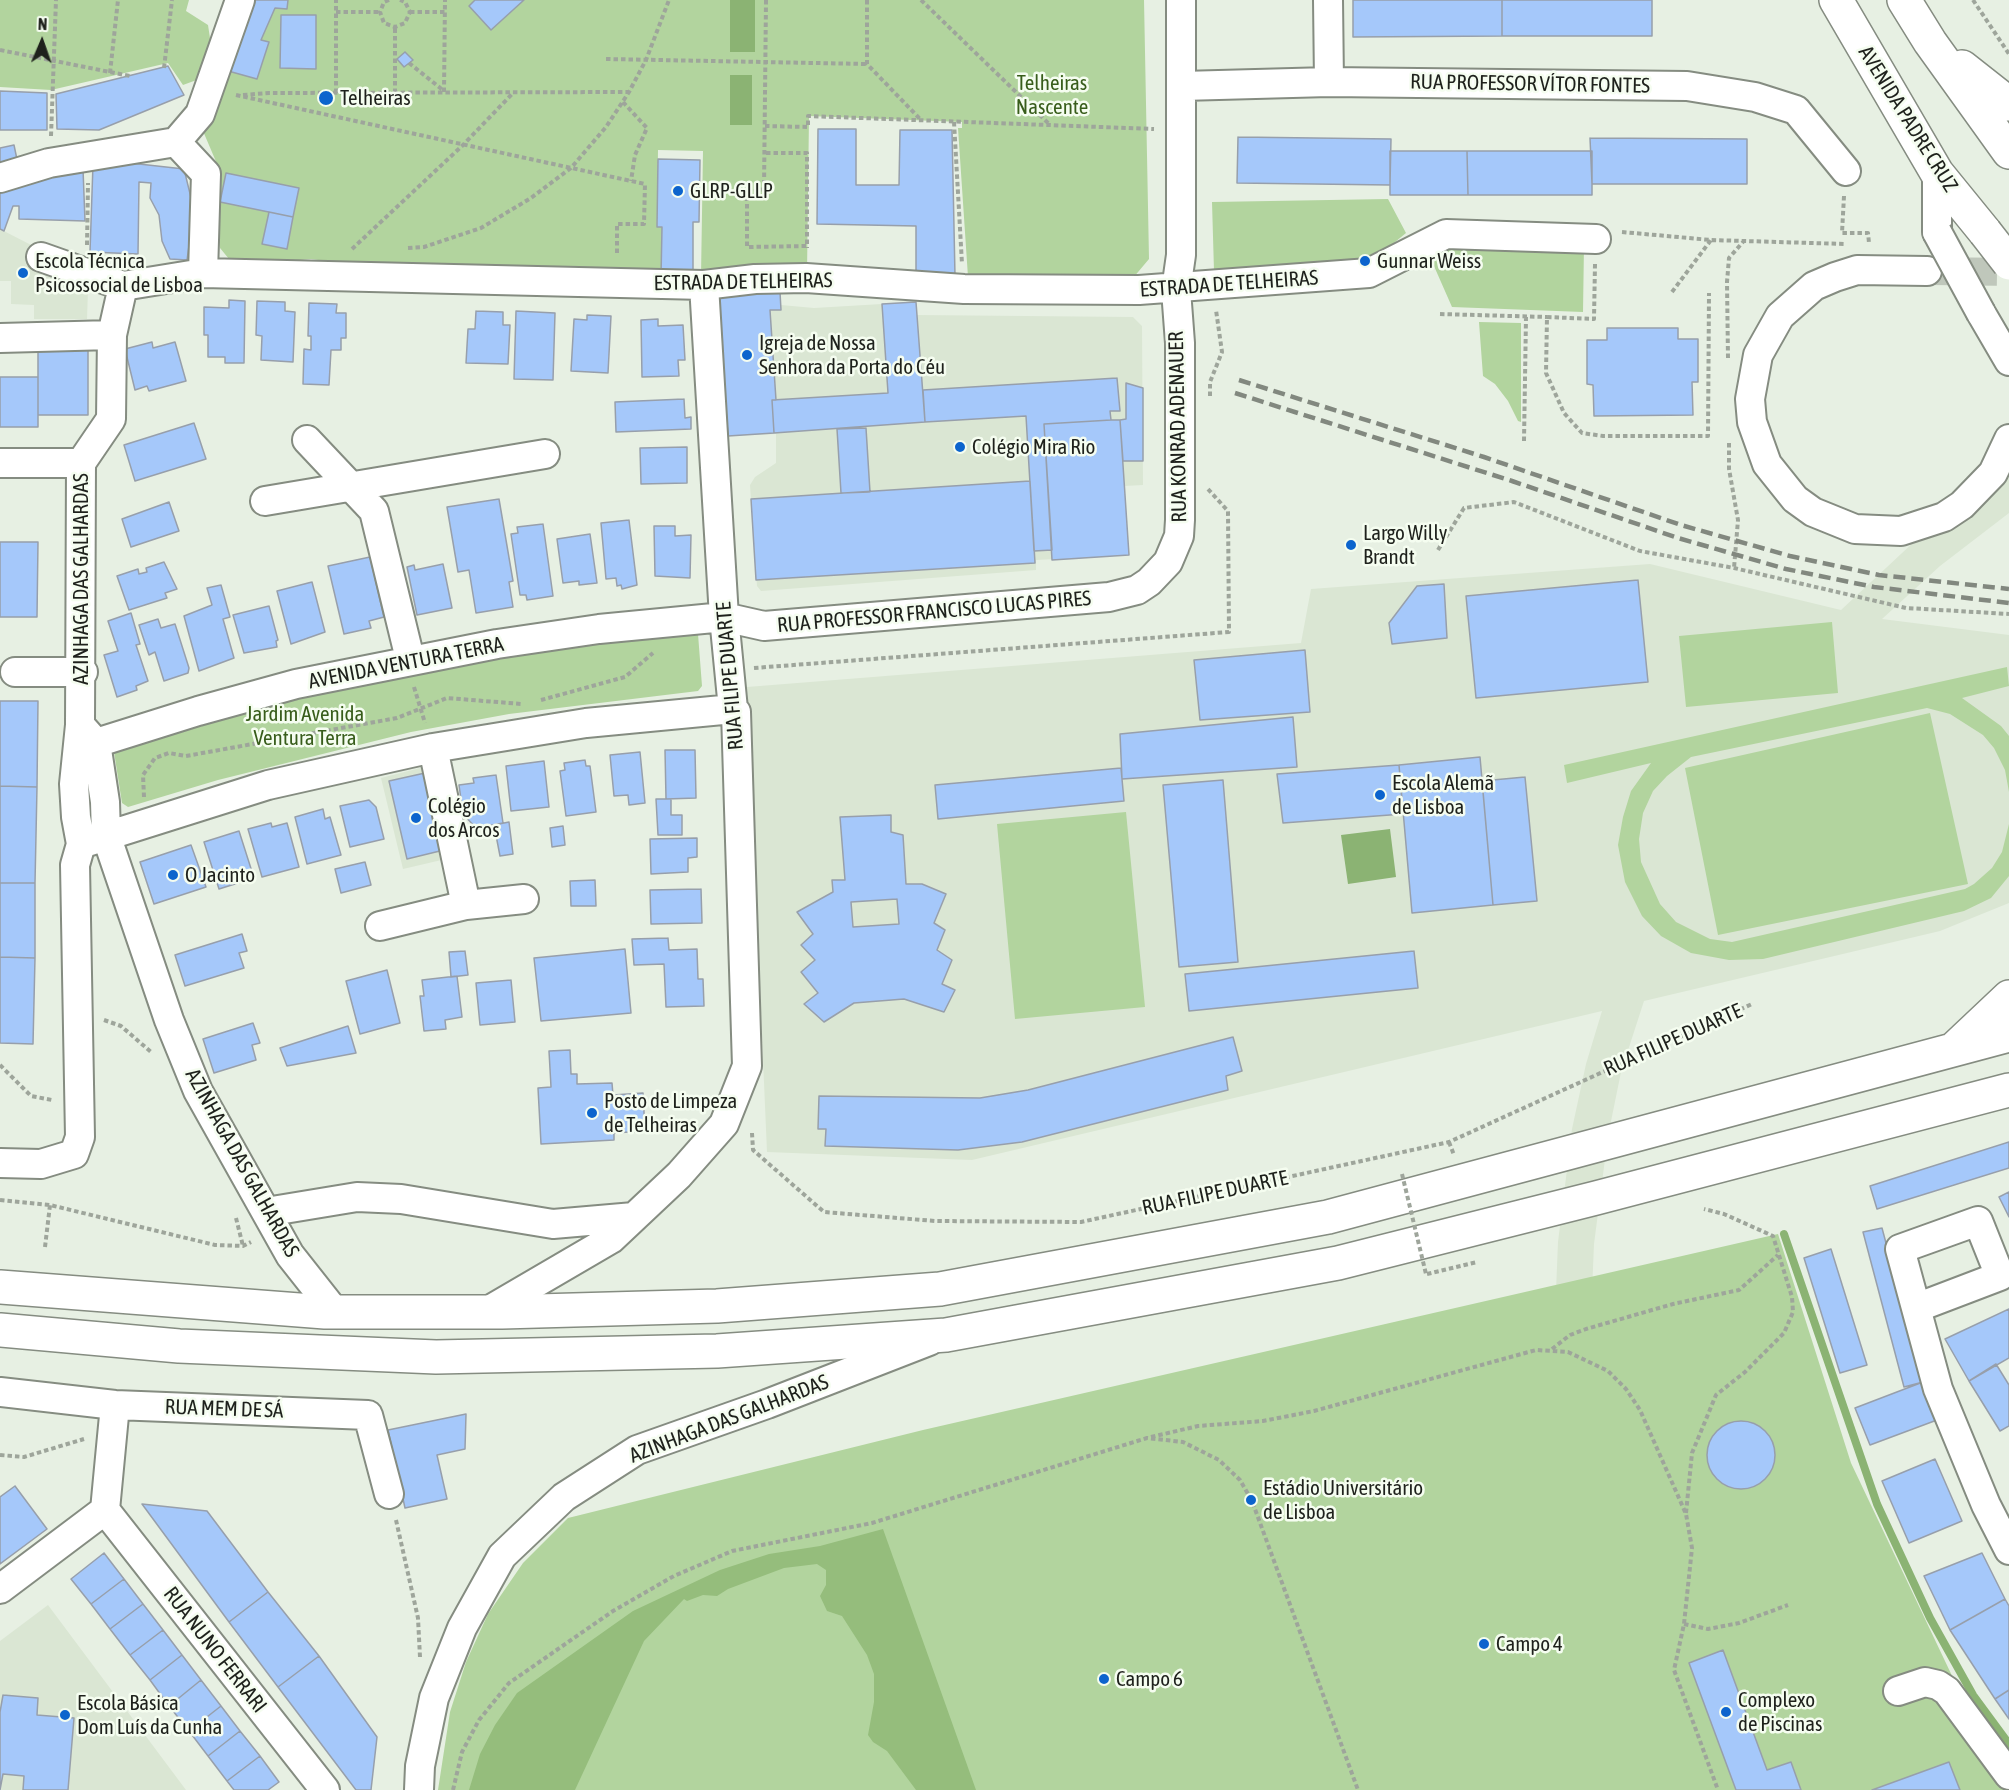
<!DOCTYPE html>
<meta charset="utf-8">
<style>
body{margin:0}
#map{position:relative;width:2009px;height:1790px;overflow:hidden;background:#e7f0e3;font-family:"Asap Condensed",sans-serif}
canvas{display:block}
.north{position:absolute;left:12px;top:12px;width:60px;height:60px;-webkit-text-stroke:4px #f5fdf0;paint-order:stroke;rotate:2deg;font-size:16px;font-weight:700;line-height:24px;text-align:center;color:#1e211c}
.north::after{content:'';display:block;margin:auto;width:21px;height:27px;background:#1e211c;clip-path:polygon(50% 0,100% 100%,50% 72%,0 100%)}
</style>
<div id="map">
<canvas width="2009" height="1790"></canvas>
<div class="north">N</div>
</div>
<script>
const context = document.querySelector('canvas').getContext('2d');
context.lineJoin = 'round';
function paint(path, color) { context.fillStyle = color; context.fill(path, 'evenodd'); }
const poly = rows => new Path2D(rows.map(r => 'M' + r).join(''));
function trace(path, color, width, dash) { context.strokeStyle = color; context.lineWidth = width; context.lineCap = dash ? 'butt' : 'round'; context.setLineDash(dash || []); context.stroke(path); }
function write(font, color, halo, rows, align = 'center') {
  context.font = font + ' "Asap Condensed",sans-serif'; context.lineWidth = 5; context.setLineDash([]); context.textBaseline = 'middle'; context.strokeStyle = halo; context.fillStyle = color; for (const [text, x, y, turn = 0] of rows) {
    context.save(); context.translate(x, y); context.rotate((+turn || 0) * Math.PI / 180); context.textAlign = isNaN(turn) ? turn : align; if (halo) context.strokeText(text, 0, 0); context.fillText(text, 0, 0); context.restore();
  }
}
paint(poly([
 [0,229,35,247,26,265,88,290,87,319,34,319,34,305,11,304,11,281,0,281],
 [717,292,780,292,781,305,814,308,916,302,917,315,1133,317,1142,326,1143,485,1124,486,1129,555,1036,560,1036,570,761,591,757,586,750,485,755,477,776,463,776,434,728,436],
 [2009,470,2009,513,1940,566,1882,619,2009,635,2009,903,1940,931,1644,1001,1621,1072,1608,1136,1594,1244,1591,1316,1555,1316,1558,1242,1572,1129,1586,1064,1602,1011,972,1160,767,1152,747,687,1301,643,1311,589,1650,564,1841,610,1917,539],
 [428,766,450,858,403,869,381,778],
 [48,1605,186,1790,0,1790,0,1641]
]), '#dae6d3');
paint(poly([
 [0,0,189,0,186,11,208,25,213,58,202,78,183,85,168,63,51,90,0,87],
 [240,0,1144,0,1149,259,1133,278,968,277,958,128,962,128,962,122,809,116,807,273,701,276,703,151,658,150,657,227,662,227,661,277,389,270,311,259,246,265,229,259,220,248,213,207,220,171,203,131],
 [1388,199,1406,233,1389,247,1363,258,1214,271,1212,202],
 [1448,240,1584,245,1583,312,1452,307,1430,257],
 [1479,322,1521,323,1521,422,1518,421,1508,401,1495,384,1483,376],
 [1832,622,1838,693,1686,707,1679,636],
 [698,634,702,686,698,691,509,714,411,732,218,780,128,807,122,803,114,752,201,723,300,697,499,656,600,642],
 [2007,667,2009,686,1962,698,2001,726,2009,736,2009,792,2005,770,1994,748,1983,735,1950,714,1927,708,1691,757,1667,776,1653,791,1643,813,1639,839,1641,862,1660,904,1676,922,1710,939,1732,942,1965,889,1974,884,1992,868,2002,852,2009,824,2009,876,1991,898,1964,911,1763,959,1729,960,1691,953,1661,936,1642,916,1625,882,1618,845,1623,817,1631,791,1651,763,1567,783,1564,765],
 [1930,713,1968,884,1718,935,1685,768],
 [1126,812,1145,1007,1015,1019,997,824],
 [1778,1234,1851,1463,1954,1680,2009,1755,2009,1790,438,1790,450,1712,466,1662,488,1614,523,1563,568,1518,923,1430]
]), '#b2d49e');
paint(poly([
 [883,1529,976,1790,916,1790,887,1751,873,1742,868,1735,874,1702,874,1674,867,1655,842,1616,827,1611,820,1596,826,1585,826,1570,817,1564,784,1568,728,1589,717,1596,703,1595,687,1601,684,1599,644,1641,575,1790,469,1790,480,1754,495,1725,517,1693,633,1611,720,1570,769,1554,820,1546]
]), '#95bd7c');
paint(poly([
 [730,0,755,0,755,52,730,52],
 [730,75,752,75,752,125,730,125],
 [1390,829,1396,877,1348,884,1341,835]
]), '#8bb373');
trace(poly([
 [1784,1234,1877,1504,1930,1618,1973,1695,2009,1744]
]), '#8bb373', 8);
const building = poly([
 [250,0,288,0,287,9,275,8,261,40,269,42,257,79,221,69,250,0],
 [475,0,524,0,491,30,469,6,475,0],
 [1353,0,1502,0,1502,36,1353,37,1353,0],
 [1502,0,1652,0,1652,36,1502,36,1502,0],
 [281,15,316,15,316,69,280,68,281,15],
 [405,52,413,60,404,67,397,59,405,52],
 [168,66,184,95,99,130,57,129,56,94,168,66],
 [0,91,47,93,47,130,0,130,0,91],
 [818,129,856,129,856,185,899,185,900,130,952,130,955,276,916,275,916,226,817,224,818,129],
 [1238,137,1391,139,1390,185,1237,183,1238,137],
 [1590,138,1747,139,1747,184,1592,184,1590,138],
 [14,145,19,169,0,174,0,148,14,145],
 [1390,151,1467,151,1468,195,1390,195,1390,151],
 [1467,151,1592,151,1592,195,1468,195,1467,151],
 [658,159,700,160,699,222,693,222,693,277,661,277,662,227,657,227,658,159],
 [112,161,184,169,194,210,187,260,170,259,162,241,159,215,150,198,151,183,139,182,138,254,90,252,93,164,112,161],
 [83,169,85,221,19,219,19,206,13,206,4,231,0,229,0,185,83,169],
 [226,173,299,188,293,217,220,202,226,173],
 [269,212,293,217,287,249,262,244,269,212],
 [717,292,780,292,781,310,770,310,776,400,772,400,774,433,728,436,717,292],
 [229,300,245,301,244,363,225,363,225,357,208,357,208,335,204,335,204,307,229,308,229,300],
 [257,301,285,302,285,311,295,312,293,362,261,360,262,336,256,335,257,301],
 [916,302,925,422,774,433,772,400,888,393,882,304,916,302],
 [309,303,337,304,336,313,346,313,346,338,341,338,341,350,331,350,329,385,303,384,304,349,311,350,311,336,308,336,309,303],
 [476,311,503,312,503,325,510,325,508,364,466,363,468,329,475,329,476,311],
 [516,311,555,313,553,380,514,379,516,311],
 [587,315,611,316,608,373,571,371,574,319,587,320,587,315],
 [658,319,658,326,683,325,685,360,678,360,679,376,642,377,641,320,658,319],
 [1607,328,1678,328,1678,339,1698,339,1698,382,1692,382,1693,415,1594,416,1593,385,1587,384,1587,340,1607,340,1607,328],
 [152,342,153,348,175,342,186,381,149,391,147,386,135,390,125,349,152,342],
 [88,349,88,415,38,415,38,350,88,349],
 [0,377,38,377,38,427,0,427,0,377],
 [1117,378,1120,411,1110,411,1111,420,1044,424,1052,550,1034,551,1026,416,925,422,923,390,1117,378],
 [1126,383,1143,388,1143,461,1123,461,1120,420,1126,419,1126,383],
 [684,399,685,418,691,417,691,429,616,432,615,402,684,399],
 [1111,420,1120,420,1129,555,1052,560,1044,424,1111,420],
 [194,423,206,459,135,481,124,445,194,423],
 [866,428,870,492,841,493,837,429,866,428],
 [687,447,687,483,641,484,640,448,687,447],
 [1030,481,1035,563,756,580,751,499,1030,481],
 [499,499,513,581,509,582,513,607,476,613,469,570,458,572,447,507,499,499],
 [169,502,179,531,131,547,122,519,169,502],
 [629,520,637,585,622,589,621,585,617,586,616,578,606,579,601,523,629,520],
 [543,524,553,596,527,600,526,595,520,595,511,534,518,533,517,527,543,524],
 [654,526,675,526,675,536,691,535,690,578,655,576,654,526],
 [590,534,597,583,579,585,579,581,563,583,557,539,590,534],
 [0,542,38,542,37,617,0,617,0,542],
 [370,557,384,617,369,621,371,628,344,634,328,566,370,557],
 [164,562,177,589,165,593,167,598,129,610,117,576,138,569,139,574,147,572,146,568,164,562],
 [443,564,452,608,417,615,407,567,414,565,415,570,443,564],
 [1638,580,1648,682,1476,698,1466,596,1638,580],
 [312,582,325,632,291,644,277,591,312,582],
 [1444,584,1447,638,1392,644,1389,623,1417,586,1444,584],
 [221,585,230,617,223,619,234,658,199,671,184,616,212,605,207,588,221,585],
 [269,606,278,640,276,641,277,647,244,653,233,615,269,606],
 [131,613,140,644,136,645,148,681,136,686,137,690,117,697,104,655,118,651,108,621,131,613],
 [158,619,161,628,175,624,189,668,188,673,164,681,155,652,149,655,139,625,158,619],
 [1305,650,1310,712,1200,720,1194,660,1305,650],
 [0,701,38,701,37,787,0,786,0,701],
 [1293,717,1297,767,1122,779,1120,734,1293,717],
 [665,750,695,750,696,798,666,799,665,750],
 [640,752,645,803,629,805,628,795,614,796,610,755,640,752],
 [1480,757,1493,905,1412,913,1399,765,1480,757],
 [585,760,586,766,590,766,596,812,566,816,560,771,565,770,564,763,585,760],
 [544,761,549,807,511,811,506,766,544,761],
 [1399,765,1403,814,1283,823,1277,774,1399,765],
 [1121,768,1124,801,938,819,935,785,1121,768],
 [425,773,444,850,407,859,389,781,425,773],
 [496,775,503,823,476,828,463,814,459,785,474,783,473,778,496,775],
 [1525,777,1537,901,1493,905,1482,781,1525,777],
 [1223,780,1238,962,1179,967,1163,785,1223,780],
 [0,786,37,787,35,883,0,883,0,786],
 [656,799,671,799,671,815,682,815,682,835,658,835,656,799],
 [369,800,376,807,384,839,350,847,340,806,369,800],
 [323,809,325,819,330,817,341,855,307,864,295,817,323,809],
 [891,815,891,832,903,835,906,884,922,884,946,894,934,923,945,930,937,950,952,960,942,984,955,990,944,1012,904,999,854,1003,824,1022,804,1004,818,993,801,972,815,960,801,945,813,934,797,912,833,892,832,880,845,880,840,817,891,815],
 [897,899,899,924,853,927,851,902,897,899],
 [509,822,513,854,500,856,494,825,509,822],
 [271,823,272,827,287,823,299,867,262,877,248,829,271,823],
 [563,826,565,845,552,847,550,828,563,826],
 [239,831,254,878,219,889,204,842,239,831],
 [697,838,697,857,688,858,688,872,651,874,650,839,697,838],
 [191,845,206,887,154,904,140,862,191,845],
 [365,862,371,885,341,893,335,869,365,862],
 [595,880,596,906,571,906,570,881,595,880],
 [0,883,35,883,35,958,0,957,0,883],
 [701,889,702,923,651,924,650,890,701,889],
 [242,934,247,951,239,953,244,968,185,986,175,955,242,934],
 [668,938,669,950,697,949,698,979,703,979,704,1006,666,1007,664,964,634,965,632,939,668,938],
 [625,949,631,1013,541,1021,534,958,625,949],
 [465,951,468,975,451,977,449,952,465,951],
 [1414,951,1418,988,1189,1011,1185,974,1414,951],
 [0,957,35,958,33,1044,0,1043,0,957],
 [387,970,400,1023,360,1034,346,981,387,970],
 [457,976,462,1017,445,1020,446,1029,424,1031,420,996,424,996,422,980,457,976],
 [511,980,515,1022,480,1025,476,983,511,980],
 [253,1023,260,1043,252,1045,256,1060,214,1073,203,1039,253,1023],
 [348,1026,356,1053,287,1066,280,1048,348,1026],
 [1233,1037,1242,1071,1226,1076,1228,1090,1022,1142,958,1150,825,1146,826,1129,818,1129,819,1096,980,1098,1028,1090,1233,1037],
 [570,1050,571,1074,577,1074,577,1084,612,1083,613,1095,643,1093,645,1131,614,1133,614,1140,541,1144,538,1088,551,1087,549,1051,570,1050],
 [2009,1142,2009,1168,1877,1209,1870,1186,2009,1142],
 [2009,1192,2009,1217,1999,1197,2009,1192],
 [1882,1228,1923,1382,1904,1387,1863,1232,1882,1228],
 [1831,1249,1867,1365,1840,1373,1804,1258,1831,1249],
 [2009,1309,2009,1358,1969,1381,1945,1339,2009,1309],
 [1996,1364,2009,1385,2009,1426,2000,1431,1969,1381,1996,1364],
 [1923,1382,1937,1420,1870,1445,1855,1408,1923,1382],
 [466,1414,465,1449,437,1455,447,1499,405,1508,388,1430,466,1414],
 '1707 1455a34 34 0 1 1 68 0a34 34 0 1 1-68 0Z',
 [1935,1459,1962,1521,1909,1543,1882,1481,1935,1459],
 [15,1486,47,1529,0,1564,0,1497,15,1486],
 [142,1504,207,1511,268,1592,229,1622,142,1504],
 [104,1553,124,1579,91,1604,71,1579,104,1553],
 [1982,1553,2005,1599,1950,1630,1924,1576,1982,1553],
 [124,1579,143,1604,110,1629,91,1604,124,1579],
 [268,1592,319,1656,278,1687,229,1622,268,1592],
 [2005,1599,2009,1606,2009,1690,1995,1699,1950,1630,2005,1599],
 [143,1604,163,1630,130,1655,110,1629,143,1604],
 [163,1630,182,1655,150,1680,130,1655,163,1630],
 [1723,1650,1767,1770,1791,1762,1801,1790,1736,1790,1689,1663,1723,1650],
 [182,1655,201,1680,169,1706,150,1680,182,1655],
 [319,1656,377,1737,371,1790,356,1790,278,1687,319,1656],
 [201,1680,221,1706,189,1731,169,1706,201,1680],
 [2009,1690,2009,1719,1995,1699,2009,1690],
 [3,1695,38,1698,37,1715,74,1718,68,1790,23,1790,24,1776,3,1774,0,1790,0,1712,3,1695],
 [221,1706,240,1731,208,1756,189,1731,221,1706],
 [240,1731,260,1756,227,1781,208,1756,240,1731],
 [260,1756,279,1782,268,1790,234,1790,227,1781,260,1756],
 [1949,1762,1960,1790,1872,1790,1949,1762]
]);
paint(building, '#a5c8fa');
trace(building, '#979fab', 1.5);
trace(poly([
 [1927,271,2009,272]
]), '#bfc7bb', 28, [28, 14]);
const minor = poly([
 [1328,0,1329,82],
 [1182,86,1329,82,1687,86,1755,97,1796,110,1846,171],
 [176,142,200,114,240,0],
 [176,142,206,174,203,273],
 [1937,173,1937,232],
 [0,178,49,163,176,142],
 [41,257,123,286,203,273,704,285,755,279,806,278,964,289,1139,290,1369,273,1446,234,1596,239],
 [1927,271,1857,270,1835,277,1814,286,1780,316,1758,355,1750,399,1752,422,1767,464,1795,499,1813,512,1855,529,1901,531,1944,517,1962,505,1993,473,2009,439],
 [123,286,112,335,111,419,81,463,80,725,96,743,105,802,106,835,169,1020,198,1091,290,1255,335,1312],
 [1981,313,2009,361],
 [0,338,112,335],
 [307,440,374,511,410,659],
 [0,463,81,463],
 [265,501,545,454],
 [15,672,83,672],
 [80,725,74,784,76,817,81,844],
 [96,743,198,711,296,684,497,644,599,629,724,617,764,626,1109,597,1137,590,1149,582,1168,562,1179,536,1180,520,1180,343,1176,290,1181,255,1181,0],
 [433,748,466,905],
 [380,926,466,905,524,899],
 [0,1163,41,1164,74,1154,80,1137,75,865,81,844,268,785,433,748,586,723,733,709],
 [266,1212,357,1197,401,1199,553,1224,634,1217],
 [1916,1308,2000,1276,1978,1221,1900,1249,1916,1308,1938,1389,1986,1505,2009,1550],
 [486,1312,611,1239,679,1175,724,1124,747,1066,736,712,733,709,724,617,704,285],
 [0,1392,115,1405,368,1415,389,1494],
 [105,1510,325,1790],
 [0,1589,105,1510,115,1405],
 [1898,1691,1925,1682,1938,1685,1947,1691,2009,1775],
 [419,1790,420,1766,434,1698,462,1628,502,1556,564,1497,637,1450,767,1404,929,1341]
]);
const highway = poly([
 [1836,0,1937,173,1985,232],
 [1904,0,1930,42,2009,152],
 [1962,67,2009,104],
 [1956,1047,2009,997],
 [0,1287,325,1312,502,1312,717,1306,940,1289,1328,1217,2009,1035],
 [0,1330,179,1346,436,1357,717,1351,946,1335,1338,1263,1596,1198,2009,1090]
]);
trace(minor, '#858c81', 32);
trace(highway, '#858c81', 36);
trace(poly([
 [389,0,384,2,380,12,384,23,395,27,405,23,410,12,405,2,400,0],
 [766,0,764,189,747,193,747,247,807,246],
 [867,0,867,64,921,120],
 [921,0,1049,124],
 [1973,0,2009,54],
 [336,12,380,12],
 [410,12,445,12],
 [0,50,130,76],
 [606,59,867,64],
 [409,63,444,91],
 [164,68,172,0],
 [110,73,118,0],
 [444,92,445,0],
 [336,93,336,0],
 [395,93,395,27],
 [236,95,645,184,644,224,617,224,617,256],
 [243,95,269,93,628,92],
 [623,102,647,128,635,155,631,181],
 [954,122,962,264],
 [765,126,808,127,808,116,1154,129],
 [51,136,56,0],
 [766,153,807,153,807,248],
 [1844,196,1842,233,1868,233,1869,243],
 [1622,232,1711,240,1845,244],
 [87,245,88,183],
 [408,248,424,247,481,228,531,198,571,168,606,127,629,92,646,60,669,0],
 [352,249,463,145,513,93],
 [1595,264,1594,319,1547,317,1546,373,1564,413,1582,433,1603,436,1708,436,1709,293],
 [1672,292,1711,240],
 [1440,314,1547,317],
 [1728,358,1727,282,1729,258,1743,242],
 [1210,396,1210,382,1222,352,1216,310],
 [1524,441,1526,317],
 [1729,443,1729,469,1738,520,1734,568],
 [1438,550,1464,508,1514,502,1640,551,1734,568,1906,608,2009,614],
 [754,668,1229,632,1228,511,1207,488],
 [414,687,425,723],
 [541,700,625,677,653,653],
 [144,797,143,775,155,758,169,753,186,756,397,718,447,698,522,704],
 [104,1020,121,1026,151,1052],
 [0,1065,31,1096,52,1100],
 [752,1133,753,1150,824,1212,935,1221,1081,1222,1449,1142,1752,1004],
 [1449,1142,1454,1155],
 [0,1200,50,1205,215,1245,243,1246,251,1242],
 [236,1218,243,1246],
 [45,1247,50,1205],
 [1427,1274,1477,1262],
 [1552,1349,1570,1335,1586,1329,1673,1304,1739,1290,1778,1255],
 [1151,1437,1198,1426,1263,1421,1314,1411,1536,1350,1568,1352,1608,1371,1626,1389,1640,1410,1686,1514,1692,1548,1684,1624,1674,1670,1718,1790],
 [0,1455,24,1457,84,1439],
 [1686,1513,1692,1453,1716,1395,1745,1372,1784,1333,1793,1312,1792,1297,1773,1236,1724,1214,1704,1209],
 [396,1520,418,1618,420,1657],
 [1684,1624,1708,1629,1739,1623,1788,1605],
 [453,1790,462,1752,479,1720,509,1683,613,1611,674,1576,732,1551,872,1523,1147,1438,1183,1442,1219,1460,1240,1480,1252,1501,1358,1790]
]), '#9ea59b', 4, [4.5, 3]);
trace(minor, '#fff', 28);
trace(highway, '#fff', 33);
trace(poly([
 [1239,380,1484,457,1681,525,1790,556,1879,575,2009,589],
 [1235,393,1512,481,1678,538,1786,569,1874,587,2009,603]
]), '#82887f', 4.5, [12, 6]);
const minorBridge = poly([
 [1937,232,1981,313]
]);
const highwayBridge = poly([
 [1985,232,2009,263]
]);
trace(minorBridge, '#858c81', 32, []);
trace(highwayBridge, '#858c81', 36, []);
trace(poly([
 [1402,1174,1426,1274]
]), '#9ea59b', 4, [4.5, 3]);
trace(minorBridge, '#fff', 28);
trace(highwayBridge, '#fff', 33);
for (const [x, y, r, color] of [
 [326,98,8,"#0c64cd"],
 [678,191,6,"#0c64cd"],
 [1365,261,6,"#0c64cd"],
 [23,273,6,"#0c64cd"],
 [747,355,6,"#0c64cd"],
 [960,447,6,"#0c64cd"],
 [1351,545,6,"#0c64cd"],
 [1380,795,6,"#0c64cd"],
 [416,818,6,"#0c64cd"],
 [173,875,6,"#0c64cd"],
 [592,1113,6,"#0c64cd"],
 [1251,1500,6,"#0c64cd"],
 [1484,1644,6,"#0c64cd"],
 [1104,1679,6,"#0c64cd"],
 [1726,1712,6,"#0c64cd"],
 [65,1715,6,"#0c64cd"]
]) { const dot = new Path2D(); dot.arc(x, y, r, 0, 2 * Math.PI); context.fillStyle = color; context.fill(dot); trace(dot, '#f5fdf0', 2); }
write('21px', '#385d1b', '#f5fdf0', [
 ["Telheiras",1052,83],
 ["Nascente",1052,107],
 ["Jardim Avenida",305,714],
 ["Ventura Terra",305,738]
]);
write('21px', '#1e211c', '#f5fdf0', [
 ["RUA PROFESSOR VÍTOR FONTES",1530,84,1],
 ["AVENIDA PADRE CRUZ",1908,119,58],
 ["ESTRADA DE TELHEIRAS",743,282,-1],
 ["ESTRADA DE TELHEIRAS",1229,284,-4],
 ["RUA KONRAD ADENAUER",1178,427,-91],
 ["AZINHAGA DAS GALHARDAS",81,579,-90],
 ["RUA PROFESSOR FRANCISCO LUCAS PIRES",934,612,-5],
 ["AVENIDA VENTURA TERRA",406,663,-11],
 ["RUA FILIPE DUARTE",730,676,-95],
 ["RUA FILIPE DUARTE",1673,1040,-24],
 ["AZINHAGA DAS GALHARDAS",242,1163,61],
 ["RUA FILIPE DUARTE",1215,1193,-12],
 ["RUA MEM DE SÁ",224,1409,2],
 ["AZINHAGA DAS GALHARDAS",729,1419,-21],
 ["RUA NUNO FERRARI",215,1650,52]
]);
write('21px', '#1e211c', '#f5fdf0', [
 ["Telheiras",340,98],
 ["GLRP-GLLP",690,191],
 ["Escola Técnica",35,261],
 ["Psicossocial de Lisboa",35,285],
 ["Gunnar Weiss",1377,261],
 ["Igreja de Nossa",759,343],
 ["Senhora da Porta do Céu",759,367],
 ["Colégio Mira Rio",972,447],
 ["Largo Willy",1363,533],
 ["Brandt",1363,557],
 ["Escola Alemã",1392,783],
 ["de Lisboa",1392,807],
 ["Colégio",428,806],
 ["dos Arcos",428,830],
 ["O Jacinto",185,875],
 ["Posto de Limpeza",604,1101],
 ["de Telheiras",604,1125],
 ["Estádio Universitário",1263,1488],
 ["de Lisboa",1263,1512],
 ["Campo 4",1496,1644],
 ["Campo 6",1116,1679],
 ["Complexo",1738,1700],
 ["de Piscinas",1738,1724],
 ["Escola Básica",77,1703],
 ["Dom Luís da Cunha",77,1727]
], 'left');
</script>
